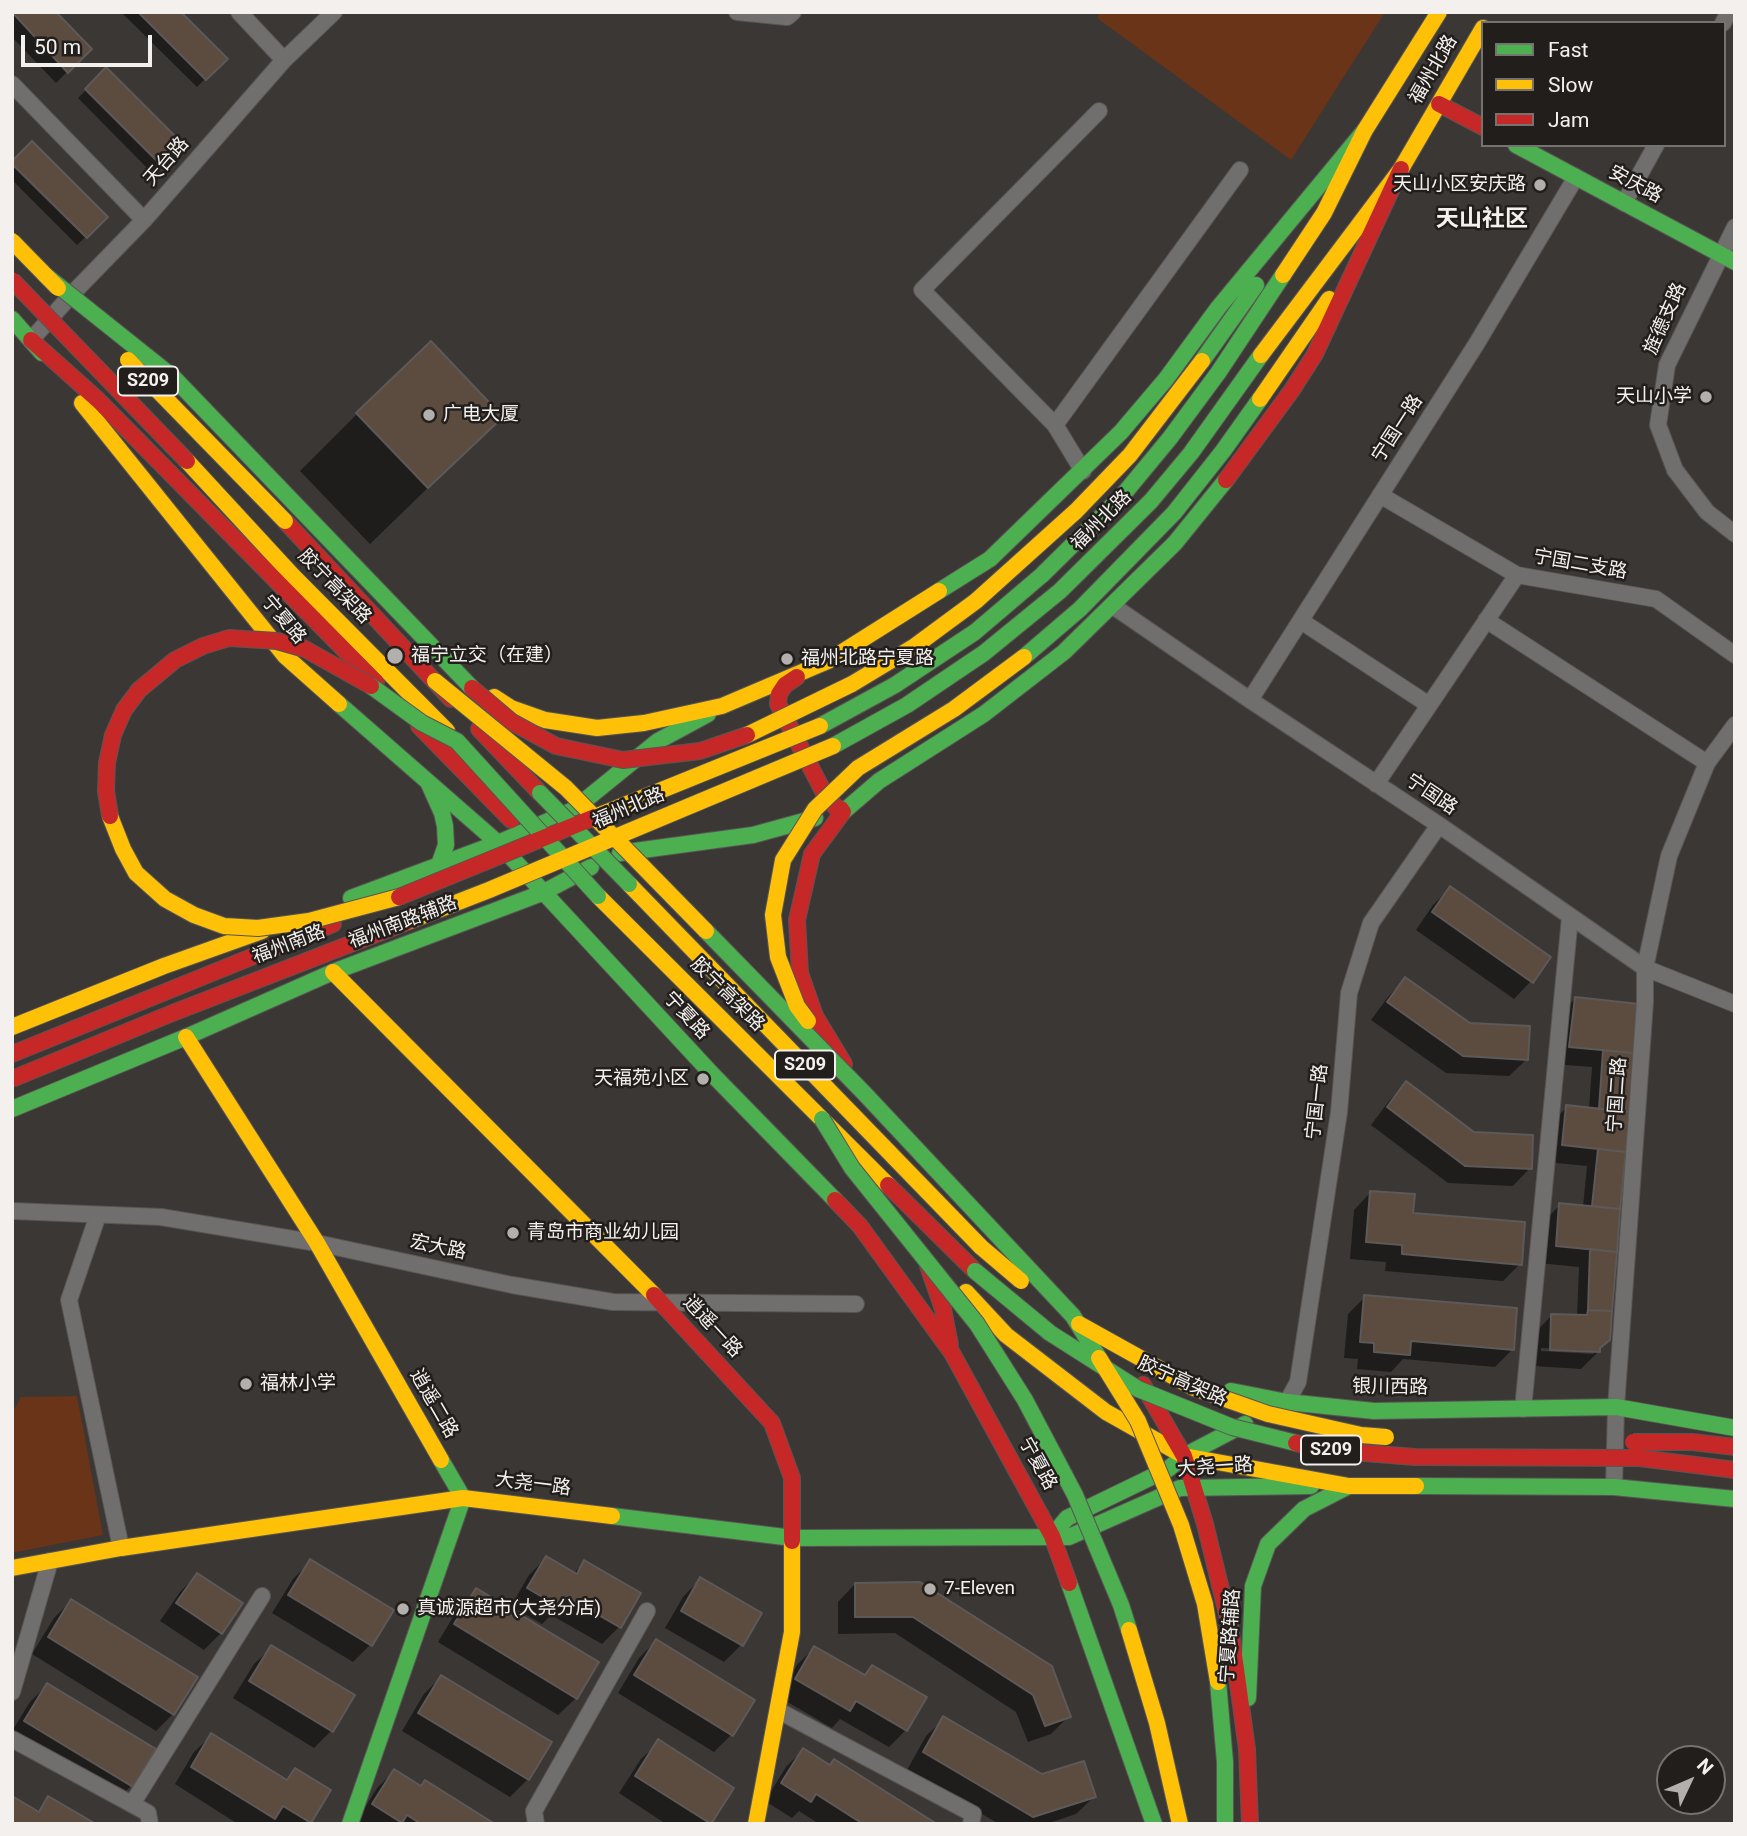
<!DOCTYPE html>
<meta charset="utf-8">
<style>
body{margin:0}
#map{position:relative;width:1747px;height:1836px;overflow:hidden;background:#3a3735;font-family:Roboto,sans-serif}
canvas{display:block}
.frame{position:absolute;inset:0;border:14px solid #f4f0ee;pointer-events:none}
.legend{position:absolute;left:1481px;top:21px;width:245px;height:126px;box-sizing:border-box;background:#211e1c;border:2px solid #757270;margin:0;padding:9px 12px;list-style:none;font-size:21px;color:#f4f0ee}
.legend li{display:flex;align-items:center;gap:14px;height:35px}
.legend b{width:35px;border:2px solid #757270}
.north{position:absolute;left:1656px;top:1745px;width:70px;height:70px;box-sizing:border-box;background:#211e1c;border:2px solid #757270;border-radius:50%;rotate:46deg;font-size:19px;font-weight:700;line-height:28px;text-align:center;color:#f4f0ee}
.north::after{content:'';display:block;margin:auto;width:24px;height:32px;background:#b3afad;clip-path:polygon(50% 0,100% 100%,50% 72%,0 100%)}
.scale{position:absolute;left:21px;top:35px;width:131px;height:32px;box-sizing:border-box;border:4px solid #f4f0ee;border-top:0;padding-left:9px;font-size:21px;line-height:24px;white-space:nowrap;color:#f4f0ee;-webkit-text-stroke:5px #211e1c;paint-order:stroke}
</style>
<div id="map">
<canvas width="1747" height="1836"></canvas>
<div class="frame"></div>
<ul class="legend">
<li><b style="height:9px;background:#4caf50"></b>Fast</li>
<li><b style="height:9px;background:#ffc107"></b>Slow</li>
<li><b style="height:9px;background:#c62828"></b>Jam</li>
</ul>
<div class="north">N</div>
<div class="scale">50 m</div>
</div>
<script>
const context = document.querySelector('canvas').getContext('2d');
context.lineJoin = 'round';
function paint(path, color) { context.fillStyle = color; context.fill(path, 'evenodd'); }
const poly = rows => new Path2D(rows.map(r => 'M' + r).join(''));
function trace(path, color, width, dash) { context.strokeStyle = color; context.lineWidth = width; context.lineCap = dash ? 'butt' : 'round'; context.setLineDash(dash || []); context.stroke(path); }
function write(font, color, halo, rows, align = 'center') {
  context.font = font + ' Roboto,"Noto Sans SC",sans-serif'; context.lineWidth = 5; context.setLineDash([]); context.textBaseline = 'middle'; context.strokeStyle = halo; context.fillStyle = color; for (const [text, x, y, turn = 0] of rows) {
    context.save(); context.translate(x, y); context.rotate((+turn || 0) * Math.PI / 180); context.textAlign = isNaN(turn) ? turn : align; if (halo) context.strokeText(text, 0, 0); context.fillText(text, 0, 0); context.restore();
  }
}
paint(poly([
 [1101,12,1385,12,1291,160,1097,18],
 [77,1396,103,1535,12,1553,12,1413,21,1397]
]), '#693418');
paint(poly([
 [12,12,90,49,56,83,12,37],
 [125,12,179,12,225,59,197,87,123,14],
 [106,70,180,143,151,172,78,98],
 [12,164,106,217,77,245,12,180],
 [357,414,501,417,370,544,300,471],
 [1450,888,1531,981,1514,999,1416,930,1433,905],
 [1405,979,1469,1025,1527,1059,1509,1076,1446,1073,1371,1020,1388,997],
 [1575,999,1637,1006,1610,1311,1598,1352,1581,1369,1533,1366,1535,1333,1552,1315,1577,1317,1579,1267,1539,1263,1542,1223,1560,1205,1583,1207,1587,1166,1546,1162,1550,1124,1567,1107,1589,1109,1592,1067,1553,1064,1558,1016],
 [1541,1348,1594,1350,1594,1354,1541,1351],
 [1406,1084,1473,1134,1530,1168,1513,1186,1448,1183,1371,1125,1389,1101],
 [1371,1192,1412,1214,1520,1264,1503,1281,1385,1271,1386,1262,1350,1259,1354,1210],
 [1365,1297,1512,1350,1495,1367,1403,1359,1391,1372,1357,1369,1358,1359,1344,1358,1348,1314],
 [546,1558,573,1574,585,1562,619,1627,602,1644,551,1615,542,1624,511,1606,529,1575],
 [310,1562,391,1611,370,1645,353,1662,272,1613,293,1579],
 [197,1575,221,1633,204,1650,160,1621,180,1592],
 [700,1579,760,1613,741,1645,724,1662,665,1628,683,1597],
 [855,1584,920,1584,1069,1716,1051,1734,1028,1742,1016,1712,895,1633,838,1634,838,1602],
 [476,1590,576,1698,558,1715,438,1642,459,1607],
 [71,1601,173,1714,156,1731,32,1654,54,1618],
 [656,1641,753,1701,731,1735,714,1752,618,1693,639,1658],
 [272,1647,332,1730,314,1748,233,1698,254,1664],
 [814,1648,863,1676,872,1667,906,1730,889,1747,840,1719,832,1728,779,1697,797,1665],
 [441,1677,550,1743,528,1779,510,1797,402,1731,424,1694],
 [47,1685,153,1750,131,1786,114,1803,12,1741,12,1731,30,1702],
 [944,1719,1041,1776,1094,1797,1076,1814,1046,1824,999,1824,907,1770,926,1736],
 [212,1735,285,1780,295,1770,329,1790,309,1822,238,1824,175,1784,194,1752],
 [659,1742,731,1789,709,1824,666,1824,619,1793,641,1759],
 [803,1750,934,1824,819,1824,799,1811,792,1818,765,1801,786,1767],
 [394,1771,420,1787,492,1824,356,1822,377,1788]
]), '#0007');
const building = poly([
 [12,12,56,12,92,49,68,73,12,12],
 [138,12,181,12,228,59,206,80,138,12],
 [106,67,182,143,161,165,85,89,106,67],
 [32,141,108,217,87,238,12,164,12,161,32,141],
 [431,341,503,417,428,488,356,413,431,341],
 [1450,886,1551,957,1533,983,1432,912,1450,886],
 [1405,977,1470,1023,1530,1026,1528,1060,1463,1056,1387,1002,1405,977],
 [1575,997,1639,1004,1634,1053,1569,1047,1575,997],
 [1603,1050,1634,1053,1630,1112,1599,1109,1603,1050],
 [1406,1081,1474,1132,1533,1135,1532,1169,1465,1166,1387,1107,1406,1081],
 [1566,1105,1630,1112,1626,1152,1562,1145,1566,1105],
 [1598,1149,1626,1152,1620,1209,1592,1206,1598,1149],
 [1370,1191,1415,1194,1413,1213,1525,1222,1522,1265,1402,1254,1402,1245,1366,1242,1370,1191],
 [1559,1203,1620,1209,1617,1252,1556,1246,1559,1203],
 [1590,1249,1617,1252,1612,1311,1588,1310,1590,1249],
 [1364,1295,1517,1308,1514,1350,1411,1341,1410,1355,1374,1352,1374,1343,1360,1342,1364,1295],
 [1588,1310,1612,1311,1610,1340,1600,1348,1600,1352,1550,1350,1551,1314,1587,1315,1588,1310],
 [546,1556,577,1574,584,1560,641,1593,621,1628,567,1597,561,1608,527,1588,546,1556],
 [310,1559,394,1610,372,1646,288,1595,310,1559],
 [197,1573,243,1603,222,1634,176,1603,197,1573],
 [700,1577,762,1613,743,1646,681,1611,700,1577],
 [920,1582,1052,1666,1071,1717,1045,1726,1033,1695,913,1617,855,1617,855,1583,920,1582],
 [476,1588,599,1662,577,1699,454,1624,476,1588],
 [71,1599,198,1677,174,1715,48,1637,71,1599],
 [656,1639,755,1700,733,1736,634,1675,656,1639],
 [271,1645,355,1695,333,1732,249,1681,271,1645],
 [814,1646,865,1675,872,1665,927,1697,907,1731,856,1701,850,1711,795,1679,814,1646],
 [441,1675,552,1742,529,1780,418,1713,441,1675],
 [47,1683,156,1749,133,1787,24,1721,47,1683],
 [943,1716,1042,1774,1084,1761,1096,1797,1033,1817,923,1752,943,1716],
 [211,1733,287,1780,295,1768,331,1790,311,1823,283,1806,275,1819,191,1767,211,1733],
 [658,1739,734,1788,711,1824,635,1776,658,1739],
 [803,1748,830,1765,834,1759,937,1824,863,1824,816,1794,811,1802,781,1783,803,1748],
 [394,1769,421,1786,425,1780,495,1824,421,1824,407,1815,402,1823,372,1804,394,1769],
 [12,1796,39,1812,48,1796,96,1824,12,1824,12,1796]
]);
paint(building, '#5c4c40');
trace(building, '#5c5958', 2);
const street = poly([
 [239,12,284,60],
 [737,12,787,17,793,12],
 [1723,23,1729,12],
 [12,84,144,220],
 [1624,203,1656,145],
 [1735,227,1667,365,1658,425,1675,470,1707,512,1735,534],
 [31,340,73,293,144,220,284,60,334,12],
 [1055,425,1240,170],
 [1083,471,1055,425,922,290,1099,111],
 [1380,495,1517,575,1656,599,1735,655],
 [1113,606,1250,700,1439,825,1645,968,1735,1004],
 [1486,620,1707,763],
 [1301,621,1429,705],
 [1250,700,1477,343,1576,177],
 [1376,784,1517,575],
 [12,1211,161,1217,317,1243,512,1285,613,1302,856,1304],
 [98,1215,69,1300,121,1548],
 [1287,1402,1298,1382,1339,1112,1349,993,1371,923,1439,825],
 [1523,1409,1570,917],
 [1614,1487,1616,1407,1645,1002,1645,968,1669,856,1707,763,1735,725],
 [12,1692,50,1561],
 [779,1711,973,1814,971,1824],
 [12,1739,148,1813,150,1824],
 [132,1804,262,1596],
 [536,1824,534,1811,647,1611]
]);
const fast = poly([
 [1516,145,1735,262],
 [12,319,42,353],
 [1202,361,1256,285],
 [939,591,990,559,1121,432,1166,379,1218,308,1365,130],
 [1024,657,1080,609,1174,513,1223,451,1260,399],
 [339,704,498,843,711,1073,835,1200],
 [820,726,895,685,975,632,1042,575,1122,496,1170,438,1218,373,1283,275],
 [833,746,907,705,984,653,1060,591,1151,501,1191,453,1261,355],
 [429,784,442,813,445,826,446,845,439,865],
 [843,812,879,781,984,714,1064,652,1175,543,1226,480],
 [620,853,753,835,815,818],
 [351,898,498,843,573,810,658,741,708,714],
 [12,1109,186,1037,333,972,542,893,591,867],
 [1231,1391,1287,1402,1374,1411,1616,1407,1735,1428],
 [1416,1486,1614,1487,1735,1499],
 [612,1516,793,1538,1069,1537,1180,1488,1311,1486],
 [1052,1536,1067,1518,1168,1469,1184,1456,1245,1424],
 [1069,1583,1154,1824],
 [1218,1682,1225,1762,1225,1824],
 [1248,1698,1253,1586,1268,1544,1304,1509,1349,1486],
 [350,1824,463,1498,441,1460]
]);
const slow = poly([
 [1283,275,1324,213,1365,130,1439,12],
 [1261,355,1401,169,1483,28],
 [1260,399,1329,299],
 [82,403,285,656,339,704],
 [187,461,293,576,447,731],
 [976,601,1076,511,1130,455,1202,361],
 [494,697,511,708,545,720,597,728,644,723,722,706,828,661,939,591],
 [629,884,981,1247],
 [598,896,888,1185],
 [333,972,654,1295],
 [12,1027,164,966,262,931],
 [186,1037,317,1243,441,1460],
 [966,1292,1006,1335,1106,1412,1184,1456,1349,1486,1416,1486],
 [12,1568,121,1548,463,1498,612,1516],
 [756,1824,792,1632,792,1541]
]);
const jam = poly([
 [1439,104,1483,127],
 [31,340,98,400,376,682],
 [1226,480,1292,390,1315,354,1401,169],
 [285,521,451,699],
 [797,677,785,685,779,694,778,704,823,791,837,809,841,809],
 [419,726,511,820],
 [479,729,540,793],
 [843,812,812,854,797,920,800,973,815,1016,844,1064],
 [12,1054,333,924],
 [888,1185,975,1271],
 [835,1200,860,1226,952,1353,1052,1536,1069,1583],
 [928,1266,943,1309,950,1345],
 [654,1295,772,1423,792,1478,792,1541],
 [1143,1385,1184,1456,1205,1524,1230,1626,1247,1749,1250,1824]
]);
trace(street, '#585554', 18);
trace(fast, '#585554', 18);
trace(slow, '#585554', 18);
trace(jam, '#585554', 18);
trace(street, '#716f6e', 16);
trace(fast, '#4caf50', 16);
trace(slow, '#ffc107', 16);
trace(jam, '#c62828', 16);
const fastBridge = poly([
 [45,275,174,378,472,688],
 [371,686,422,723,457,741,598,896],
 [540,793,629,884],
 [706,931,864,1093,1073,1316,1099,1358],
 [822,1119,852,1168,977,1324,1025,1400,1075,1495,1121,1605,1129,1630],
 [975,1271,1050,1333,1138,1389,1232,1427,1296,1443]
]);
const slowBridge = poly([
 [12,241,58,288],
 [128,360,285,521],
 [435,681,566,788,706,931],
 [747,735,852,684,915,646,976,601],
 [110,816,123,849,136,873,165,899,194,915,224,926,258,928,309,921,399,897],
 [595,817,820,726],
 [407,922,489,890,833,746],
 [808,1021,797,1006,778,957,773,915,783,860,815,809,858,768,954,709,1024,657],
 [981,1247,1021,1281],
 [1079,1324,1194,1388,1268,1414,1361,1435,1386,1437],
 [1099,1358,1138,1421,1181,1525,1205,1604,1218,1682],
 [1129,1630,1157,1723,1180,1824]
]);
const jamBridge = poly([
 [12,280,187,461],
 [472,688,512,722,556,746,623,760,700,751,747,735],
 [110,816,106,791,107,763,113,735,124,710,139,690,175,660,203,646,229,638,277,641,305,649,371,686],
 [399,897,595,817],
 [12,1079,170,1014,407,922],
 [1633,1442,1692,1442,1735,1447],
 [1296,1443,1326,1450,1415,1457,1640,1458,1735,1470]
]);
trace(fastBridge, '#585554', 18, []);
trace(slowBridge, '#585554', 18, []);
trace(jamBridge, '#585554', 18, []);
trace(fastBridge, '#4caf50', 16);
trace(slowBridge, '#ffc107', 16);
trace(jamBridge, '#c62828', 16);
for (const [x, y, r, color] of [
 [1540,185,7,"#b3afad"],
 [1706,397,7,"#b3afad"],
 [429,415,7,"#b3afad"],
 [395,656,9,"#b3afad"],
 [787,659,7,"#b3afad"],
 [703,1079,7,"#b3afad"],
 [513,1233,7,"#b3afad"],
 [246,1384,7,"#b3afad"],
 [930,1589,7,"#b3afad"],
 [403,1609,7,"#b3afad"]
]) { const dot = new Path2D(); dot.arc(x, y, r, 0, 2 * Math.PI); context.fillStyle = color; context.fill(dot); trace(dot, '#211e1c', 2.5); }
for (const [x, y, w] of [
 [148,381,60],
 [805,1065,60],
 [1331,1450,60]
]) { const box = new Path2D(); box.roundRect(x - w / 2, y - 14.5, w, 29, 5); context.fillStyle = '#211e1c'; context.fill(box); trace(box, '#f4f0ee', 2); }
write('bold 18px', '#f4f0ee', null, [
 ["S209",148,381],
 ["S209",805,1065],
 ["S209",1331,1450]
]);
write('19px', '#f4f0ee', '#211e1c', [
 ["福州北路",1434,70,-60],
 ["天台路",167,162,-49],
 ["安庆路",1635,185,28],
 ["旌德支路",1666,319,-66],
 ["宁国一路",1398,429,-57],
 ["福州北路",1102,521,-45],
 ["宁国二支路",1580,565,10],
 ["胶宁高架路",334,587,46],
 ["宁夏路",283,620,50],
 ["宁国路",1431,795,34],
 ["福州北路",629,809,-23],
 ["福州南路辅路",403,923,-21],
 ["福州南路",289,945,-21],
 ["胶宁高架路",727,995,45],
 ["宁夏路",686,1016,47],
 ["宁国二路",1618,1095,-86],
 ["宁国一路",1318,1102,-84],
 ["宏大路",438,1248,12],
 ["逍遥一路",712,1327,47],
 ["胶宁高架路",1182,1382,24],
 ["银川西路",1390,1388,1],
 ["逍遥二路",433,1404,60],
 ["宁夏路",1037,1464,61],
 ["大尧一路",1215,1468,-4],
 ["大尧一路",533,1485,7],
 ["宁夏路辅路",1231,1636,-86]
]);
write('19px', '#f4f0ee', '#211e1c', [
 ["天山小区安庆路",1526,185,"right"],
 ["天山小学",1692,397,"right"],
 ["广电大厦",443,415],
 ["福宁立交（在建）",411,656],
 ["福州北路宁夏路",801,659],
 ["天福苑小区",689,1079,"right"],
 ["青岛市商业幼儿园",527,1233],
 ["福林小学",260,1384],
 ["7-Eleven",944,1589],
 ["真诚源超市(大尧分店)",417,1609]
], 'left');
write('bold 23px', '#f4f0ee', '#211e1c', [
 ["天山社区",1482,220]
]);
</script>
